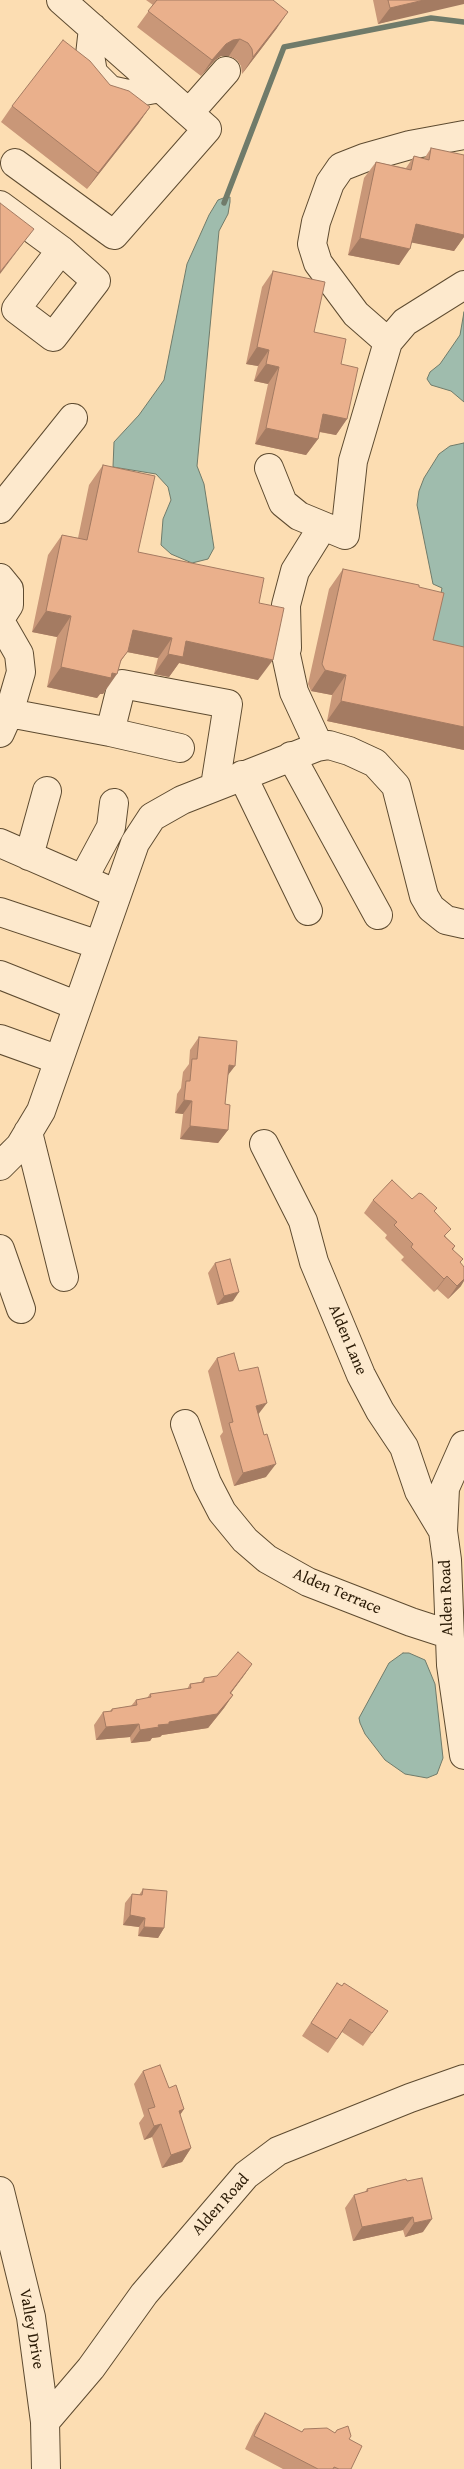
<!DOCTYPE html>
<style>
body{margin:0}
canvas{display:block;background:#fcddb2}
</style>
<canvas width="464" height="2469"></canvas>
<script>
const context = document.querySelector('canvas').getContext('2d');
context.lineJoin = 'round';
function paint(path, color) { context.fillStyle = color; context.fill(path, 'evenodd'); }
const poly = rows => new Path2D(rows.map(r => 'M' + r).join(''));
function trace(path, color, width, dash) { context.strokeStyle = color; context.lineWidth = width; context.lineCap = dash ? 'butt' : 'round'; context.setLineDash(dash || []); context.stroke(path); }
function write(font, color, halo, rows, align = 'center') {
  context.font = font + ' "Gentium Book Plus",serif'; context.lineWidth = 4; context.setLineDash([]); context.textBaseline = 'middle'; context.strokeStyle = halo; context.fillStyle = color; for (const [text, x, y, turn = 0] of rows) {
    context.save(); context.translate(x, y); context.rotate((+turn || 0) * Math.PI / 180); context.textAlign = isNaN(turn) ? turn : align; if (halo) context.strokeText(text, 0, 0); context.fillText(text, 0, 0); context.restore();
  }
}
const water = poly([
 [226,197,230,197,230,202,228,214,219,231,197,466,204,484,214,548,208,559,192,563,171,554,161,545,163,519,171,500,168,487,156,474,113,467,114,442,139,415,164,380,187,264,209,215,218,200,226,197],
 [464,312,464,402,451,391,431,385,427,379,430,372,440,364,460,335,464,312],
 [464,443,464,657,428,658,442,588,433,584,417,505,419,491,424,478,439,454,450,446,464,443],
 [403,1653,409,1653,425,1660,435,1684,443,1758,437,1774,427,1778,405,1774,385,1760,365,1734,360,1723,359,1718,389,1663,403,1653]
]);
paint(water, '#9fbcad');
trace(water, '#707b6a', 1);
trace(poly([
 [224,203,284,47,431,18,464,22]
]), '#707b6a', 5.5);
const minor = poly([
 [93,28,90,55,93,73,110,90,128,94,160,88],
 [189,113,226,71],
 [15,163,114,235,207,129,61,0],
 [0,205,61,250,96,281,53,337,16,309,61,250],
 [388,342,356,314,318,263,312,244,316,222,330,183,341,167,364,158,410,145,464,135],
 [269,468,283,503,299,516,345,535,353,461,388,342,405,322,464,285],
 [0,509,73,418],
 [0,578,9,589,9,605,0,619],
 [0,621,19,654,21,672,9,713,0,708],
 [287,648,286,605,295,571,323,526],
 [286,655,294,692,319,746],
 [0,733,9,713,110,732],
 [180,748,110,732,122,684,228,704,215,786],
 [291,756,378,915],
 [242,775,308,911],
 [0,843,117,894],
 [29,856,47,791],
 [83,879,111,827,114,803],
 [0,912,99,945],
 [0,975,78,1006],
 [0,1039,59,1060],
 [28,1132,64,1277],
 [264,1144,303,1221,314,1262,361,1375,380,1411,404,1447,419,1491,443,1531],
 [0,1166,20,1146,41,1111,135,843,152,817,182,800,317,747,329,745,349,751,375,763,396,786,424,896,431,908,446,920,464,924],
 [0,1249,21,1309],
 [185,1424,207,1483,222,1512,245,1540,267,1559,308,1582,411,1622,448,1634],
 [464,1445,445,1488,443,1531,447,1560,451,1665,464,1755],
 [0,2191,31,2317,45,2422,46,2469],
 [45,2422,91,2368,144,2294,246,2175,278,2151,410,2098,464,2079]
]);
trace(minor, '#5e4b30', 30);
trace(minor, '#fde9cd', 28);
paint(poly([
 [146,0,273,0,277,28,242,74,241,66,237,60,229,56,221,56,215,60,201,76,137,27,153,5],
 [373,0,464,0,378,24],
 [110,85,150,107,138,124,87,189,1,122,12,106],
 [431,148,464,235,464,237,454,251,412,242,399,265,348,255,364,178,376,162,406,168,414,156,424,159],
 [273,271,314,332,341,364,347,419,336,435,319,432,318,439,306,455,255,444,268,384,254,381,258,366,246,364,262,287],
 [103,465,138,552,259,603,258,680,179,663,169,677,154,674,158,658,127,652,121,661,103,694,100,694,97,698,47,687,57,637,32,632,48,555,62,535,78,538,89,485],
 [343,569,419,587,433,640,464,647,464,750,327,721,332,695,311,691,308,684,329,589],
 [199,1037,228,1075,225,1104,228,1130,218,1143,180,1139,183,1114,175,1113,177,1094,181,1088,183,1072,189,1064,190,1050],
 [412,1199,437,1208,434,1212,446,1237,455,1246,453,1250,463,1259,460,1263,461,1286,448,1299,437,1289,434,1292,401,1260,404,1257,385,1238,387,1235,364,1213,373,1200],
 [215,1263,233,1301,217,1305,208,1273],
 [217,1358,239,1371,258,1415,266,1477,234,1486,220,1436,223,1432,208,1371],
 [252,1664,231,1693,233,1695,224,1708,208,1728,162,1735,160,1737,152,1738,150,1741,131,1743,130,1737,96,1740,94,1725,103,1712,110,1711,112,1709,131,1706,136,1700,147,1698,150,1694,187,1689,190,1684,201,1682,204,1678,217,1676],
 [143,1889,164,1928,158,1938,138,1936,139,1927,123,1925,125,1903,132,1894,139,1895],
 [337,1983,388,2011,363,2046,342,2032,328,2053,302,2036],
 [143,2071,169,2088,184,2109,180,2115,191,2148,182,2162,162,2168,152,2137,144,2140,139,2123,144,2116,134,2084],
 [406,2179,423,2232,405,2237,403,2230,353,2241,345,2208,354,2195,365,2192,367,2189],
 [265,2413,302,2432,304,2429,335,2433,337,2430,349,2439,351,2469,283,2469,245,2449,256,2426]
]), '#c99778');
paint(poly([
 [424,0,464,0,464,4,378,24,390,8],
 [288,12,277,28,242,74,253,57],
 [240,39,229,56,221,56,215,60,201,76,212,60,226,44,233,40],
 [150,107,138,124,87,189,98,173],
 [416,224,464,235,464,237,454,251,404,241],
 [34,229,24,242,0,274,0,272],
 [360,238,410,249,399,265,348,255],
 [257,347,269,350,258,366,246,364],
 [266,364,279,367,268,384,254,381],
 [323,414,347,419,336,435,311,430],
 [266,428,318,439,306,455,255,444],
 [46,611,71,616,57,637,32,632],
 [133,630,172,638,158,658,127,652,112,673,117,674,103,694,100,694,97,698,47,687,61,667],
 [186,641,273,660,258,680,179,663,169,677,154,674,168,654],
 [325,670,346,675,332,695,311,691],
 [341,701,464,727,464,750,327,721],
 [229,1065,235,1066,225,1079],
 [184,1100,192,1101,183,1114,175,1113],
 [190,1126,228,1130,218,1143,180,1139],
 [447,1276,437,1289,434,1292,444,1279],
 [464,1279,464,1281,461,1286,448,1299,457,1286],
 [239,1292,233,1301,217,1305,224,1296],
 [267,1403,257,1416,256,1406],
 [276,1464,266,1477,234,1486,243,1473],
 [252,1664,243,1677,221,1706,230,1693],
 [233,1695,224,1708,208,1728,162,1735,160,1737,152,1738,150,1741,131,1743,140,1730,169,1722],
 [139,1724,130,1737,96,1740,106,1727],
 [130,1915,145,1918,139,1927,123,1925],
 [144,1927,164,1928,158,1938,138,1936],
 [184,2109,175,2122,179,2111],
 [161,2124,152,2137,144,2140,154,2126],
 [191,2148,182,2162,162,2168,171,2155],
 [413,2217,403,2230,353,2241,362,2227],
 [432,2219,423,2232,405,2237,414,2223]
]), '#a47b62');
const building = poly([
 [157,0,273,0,288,12,253,57,252,49,248,43,240,39,233,40,226,44,212,60,148,11,157,0],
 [388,0,424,0,390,8,388,0],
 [63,40,90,61,110,85,129,91,150,107,98,173,12,106,63,40],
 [431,148,464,155,464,235,416,224,410,249,360,238,376,162,411,170,414,156,429,160,431,148],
 [0,203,34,229,0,272,0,203],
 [273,271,325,282,314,332,346,339,341,364,358,368,347,419,323,414,318,439,266,428,279,367,266,364,269,350,257,347,273,271],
 [103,465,155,476,138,552,264,578,259,603,284,608,273,660,186,641,183,657,168,654,172,638,133,630,128,651,121,660,117,674,112,673,111,678,61,667,71,616,46,611,62,535,87,540,103,465],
 [343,569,419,585,419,587,444,593,433,640,464,647,464,727,341,701,346,675,325,670,322,664,343,569],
 [199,1037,237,1041,235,1066,229,1065,225,1104,230,1105,228,1130,190,1126,192,1101,184,1100,186,1081,190,1081,192,1059,197,1059,199,1037],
 [392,1180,412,1199,419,1193,422,1194,437,1208,434,1211,451,1229,444,1236,455,1246,452,1249,463,1259,460,1262,464,1267,464,1279,457,1286,447,1276,444,1279,411,1247,413,1244,394,1225,397,1222,373,1200,392,1180],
 [230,1259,239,1292,224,1296,215,1263,230,1259],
 [234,1353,239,1371,258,1367,267,1403,256,1406,264,1435,267,1434,276,1464,243,1473,229,1423,233,1422,217,1358,234,1353],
 [238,1652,252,1664,230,1693,233,1695,217,1714,169,1722,169,1724,158,1725,159,1727,140,1730,139,1724,106,1727,103,1712,112,1711,112,1709,137,1705,136,1700,151,1697,150,1694,191,1688,190,1684,204,1682,204,1678,217,1676,238,1652],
 [143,1889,167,1891,164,1928,144,1927,145,1918,130,1915,132,1894,142,1895,143,1889],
 [337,1983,342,1986,344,1983,388,2011,372,2033,350,2019,337,2039,311,2023,337,1983],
 [160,2065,169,2088,176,2085,184,2109,179,2111,191,2148,171,2155,161,2124,154,2126,148,2109,155,2107,143,2071,160,2065],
 [422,2178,432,2219,414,2223,413,2217,362,2227,354,2195,368,2191,367,2189,406,2179,407,2181,422,2178],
 [265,2413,302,2432,304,2429,327,2428,335,2433,337,2430,348,2426,351,2436,349,2439,362,2446,351,2469,339,2469,334,2467,333,2469,318,2469,254,2436,265,2413]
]);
paint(building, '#eab08c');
trace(building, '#a47b62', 1);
write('16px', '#2a1a05', '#fde9cd', [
 ["Alden Lane",347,1340,67],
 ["Alden Terrace",337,1592,23],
 ["Alden Road",447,1598,-92],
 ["Alden Road",221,2205,-48],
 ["Valley Drive",31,2329,80]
]);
</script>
